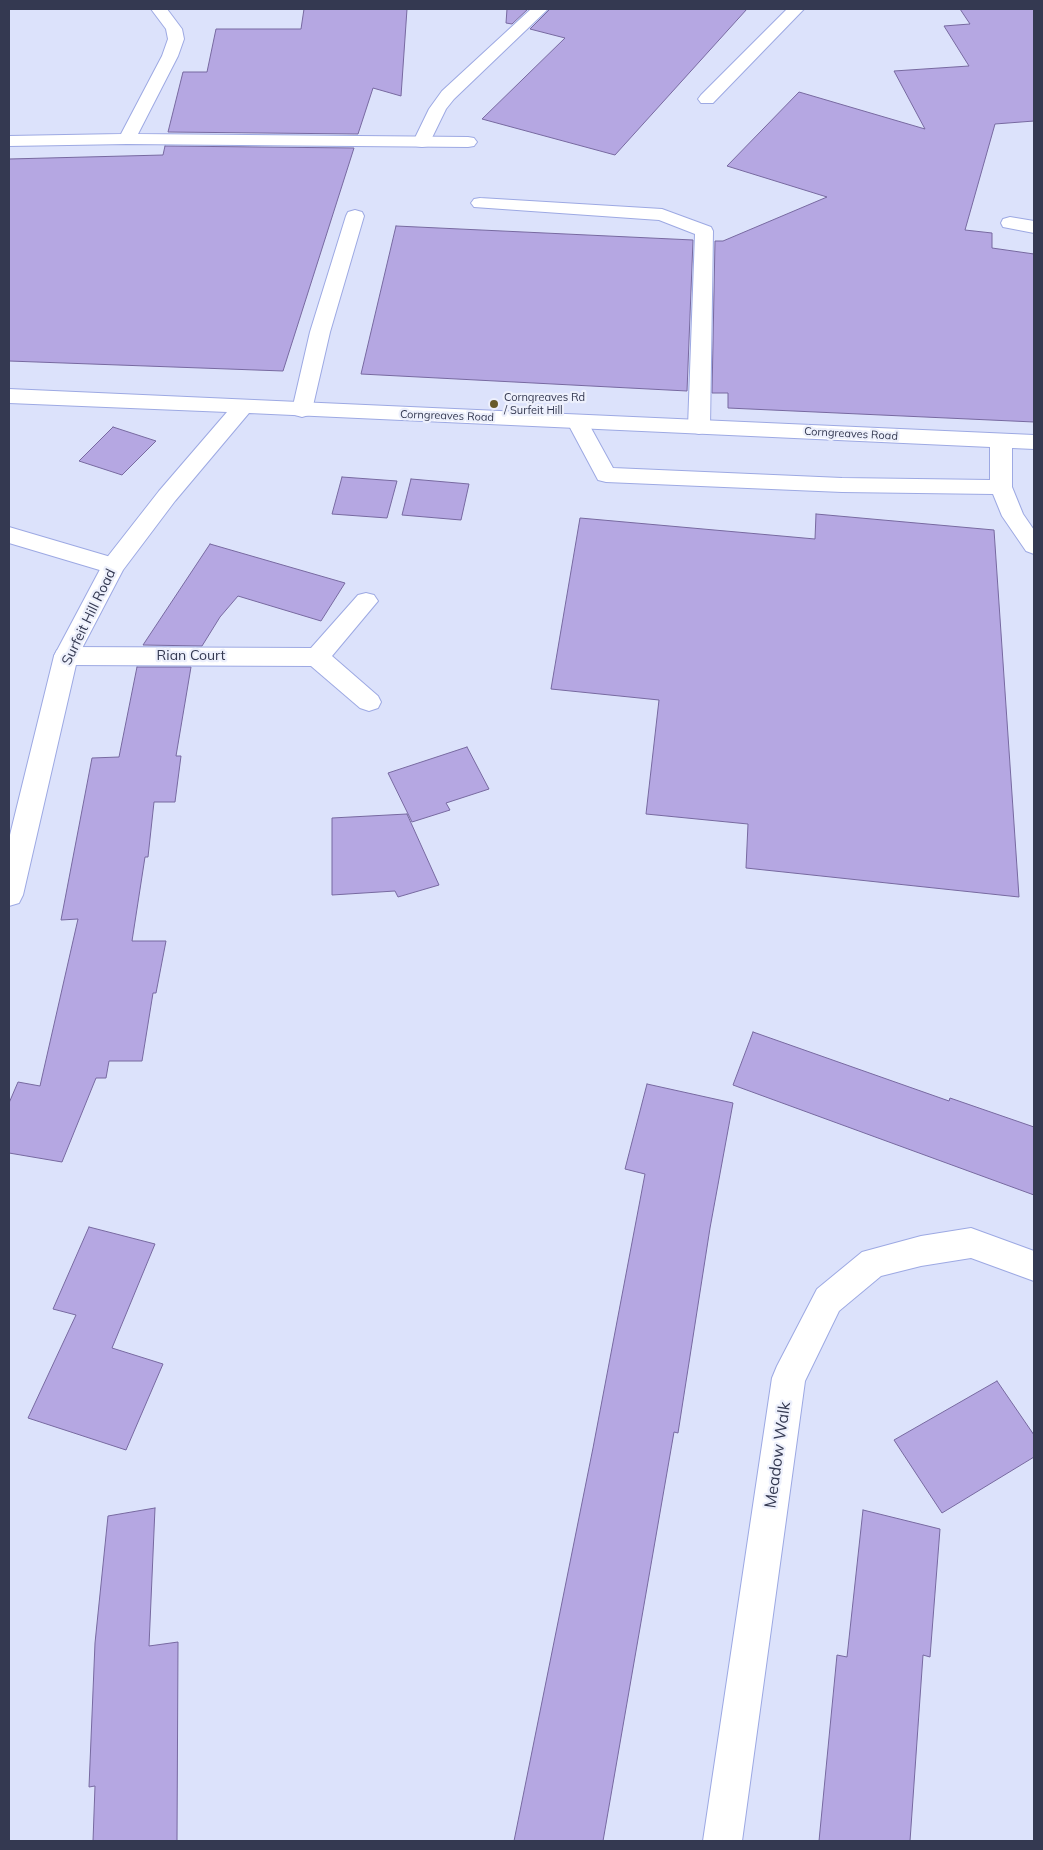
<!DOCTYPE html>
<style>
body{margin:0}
#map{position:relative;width:1043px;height:1850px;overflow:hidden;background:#dce2fb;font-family:Mulish,sans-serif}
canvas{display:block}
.frame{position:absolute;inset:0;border:10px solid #343951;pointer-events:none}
</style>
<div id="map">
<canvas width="1043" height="1850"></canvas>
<div class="frame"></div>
</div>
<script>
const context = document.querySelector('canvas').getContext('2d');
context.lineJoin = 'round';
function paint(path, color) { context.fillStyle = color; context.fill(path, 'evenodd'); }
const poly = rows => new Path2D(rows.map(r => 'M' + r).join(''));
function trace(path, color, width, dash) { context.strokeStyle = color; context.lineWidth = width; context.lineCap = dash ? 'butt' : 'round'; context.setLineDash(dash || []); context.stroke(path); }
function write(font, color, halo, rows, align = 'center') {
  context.font = font + ' Mulish,sans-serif'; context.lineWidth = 4.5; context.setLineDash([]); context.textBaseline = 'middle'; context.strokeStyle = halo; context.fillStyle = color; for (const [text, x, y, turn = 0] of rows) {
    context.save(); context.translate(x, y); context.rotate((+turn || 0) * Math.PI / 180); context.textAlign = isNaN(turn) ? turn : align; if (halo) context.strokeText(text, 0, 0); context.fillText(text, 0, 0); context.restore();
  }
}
const building = poly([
 [304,9,407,9,401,96,373,88,358,134,168,132,183,72,207,72,216,29,301,29,304,9],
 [507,9,528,9,512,24,506,23,507,9],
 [550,9,747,9,615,155,482,119,565,38,530,29,550,9],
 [960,9,1034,9,1034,121,995,124,965,230,992,233,992,248,1034,254,1034,422,728,408,728,393,712,393,715,241,723,241,827,197,727,166,799,92,925,129,894,71,969,66,944,26,970,24,960,9],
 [165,146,354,148,283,371,9,361,9,159,163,155,165,146],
 [396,226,693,240,687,391,361,374,396,226],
 [113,427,156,441,122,475,79,461,113,427],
 [342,477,397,481,387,518,332,514,342,477],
 [411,479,469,484,461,520,402,515,411,479],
 [816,514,994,530,1019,897,746,868,748,824,646,814,659,700,551,689,580,518,815,539,816,514],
 [210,544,345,583,321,621,238,596,220,617,202,646,143,645,210,544],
 [137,667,191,667,176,756,181,756,175,802,154,802,148,857,145,857,132,941,166,941,156,993,153,993,142,1061,109,1061,106,1078,96,1078,62,1162,9,1153,9,1103,18,1082,40,1086,78,919,61,920,92,758,119,757,137,667],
 [467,747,489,789,446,803,450,810,412,822,388,773,467,747],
 [407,814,439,885,398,897,395,891,332,895,332,818,407,814],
 [753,1032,949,1101,950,1098,1034,1127,1034,1195,733,1085,753,1032],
 [647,1084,733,1103,710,1228,678,1433,674,1432,603,1841,514,1841,593,1448,645,1174,625,1169,647,1084],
 [89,1227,155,1244,112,1348,163,1364,126,1450,28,1418,76,1315,53,1309,89,1227],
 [997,1381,1034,1435,1034,1457,942,1513,894,1440,997,1381],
 [155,1508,149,1646,178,1642,177,1841,93,1841,95,1786,89,1787,95,1643,108,1516,155,1508],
 [863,1510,940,1529,930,1657,923,1655,910,1841,819,1841,837,1655,847,1657,863,1510]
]);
paint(building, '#b5a7e2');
trace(building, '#7769a0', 1);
const lane = poly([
 [531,9,548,9,454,99,446,109,428,146,422,147,416,146,413,142,429,109,442,91,531,9],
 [787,9,804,9,713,103,701,103,698,99,701,95,787,9],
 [480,198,662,209,711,227,713,231,710,427,706,432,699,434,692,432,688,427,695,234,659,220,474,207,471,203,474,199,480,198],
 [355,210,362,212,364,216,330,332,312,410,309,415,302,417,295,415,292,410,310,332,346,216,348,212,355,210],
 [1010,217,1034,221,1034,233,1003,227,1001,223,1003,219,1010,217],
 [578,415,585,417,613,468,842,478,990,480,990,441,993,436,1001,434,1009,436,1012,441,1012,487,1023,514,1034,530,1034,554,1026,551,1002,516,993,494,842,492,606,482,598,480,567,422,571,417,578,415]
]);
const street = poly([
 [151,9,167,9,182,29,184,39,178,56,138,134,468,137,474,138,477,142,474,146,468,147,127,144,9,146,9,136,121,134,162,56,168,39,166,29,151,9],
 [9,527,121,560,124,566,121,572,113,574,9,543,9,527],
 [366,593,374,595,378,601,332,656,378,696,381,702,378,708,369,711,360,708,311,666,66,665,57,662,54,656,57,650,66,647,311,648,358,595,366,593],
 [971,1228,1034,1251,1034,1281,971,1258,921,1266,881,1276,839,1311,805,1381,742,1841,703,1841,772,1378,777,1366,817,1289,862,1252,921,1236,971,1228]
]);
const secondary = poly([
 [9,389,1034,435,1034,449,249,413,175,501,123,570,78,656,23,895,19,903,9,906,9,839,54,656,105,560,159,491,227,412,9,403,9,389]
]);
trace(lane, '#9da9e3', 2);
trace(street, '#9da9e3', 2);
trace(secondary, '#9da9e3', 2);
paint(lane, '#fff');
paint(street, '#fff');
paint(secondary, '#fff');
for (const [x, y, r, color] of [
 [494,404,5,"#695c29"]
]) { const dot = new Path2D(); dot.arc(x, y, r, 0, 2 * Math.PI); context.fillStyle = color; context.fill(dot); trace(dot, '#edf0fc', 2); }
write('11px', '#343951', '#edf0fc', [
 ["Corngreaves Rd",504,398],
 ["/ Surfeit Hill",504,411]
], 'left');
write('11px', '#343951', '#edf0fc', [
 ["Corngreaves Road",447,416,2],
 ["Corngreaves Road",851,434,3]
]);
write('14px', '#343951', '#edf0fc', [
 ["Surfeit Hill Road",89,617,-64],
 ["Rian Court",191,656]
]);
write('16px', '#343951', '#edf0fc', [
 ["Meadow Walk",778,1455,-82]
]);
</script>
